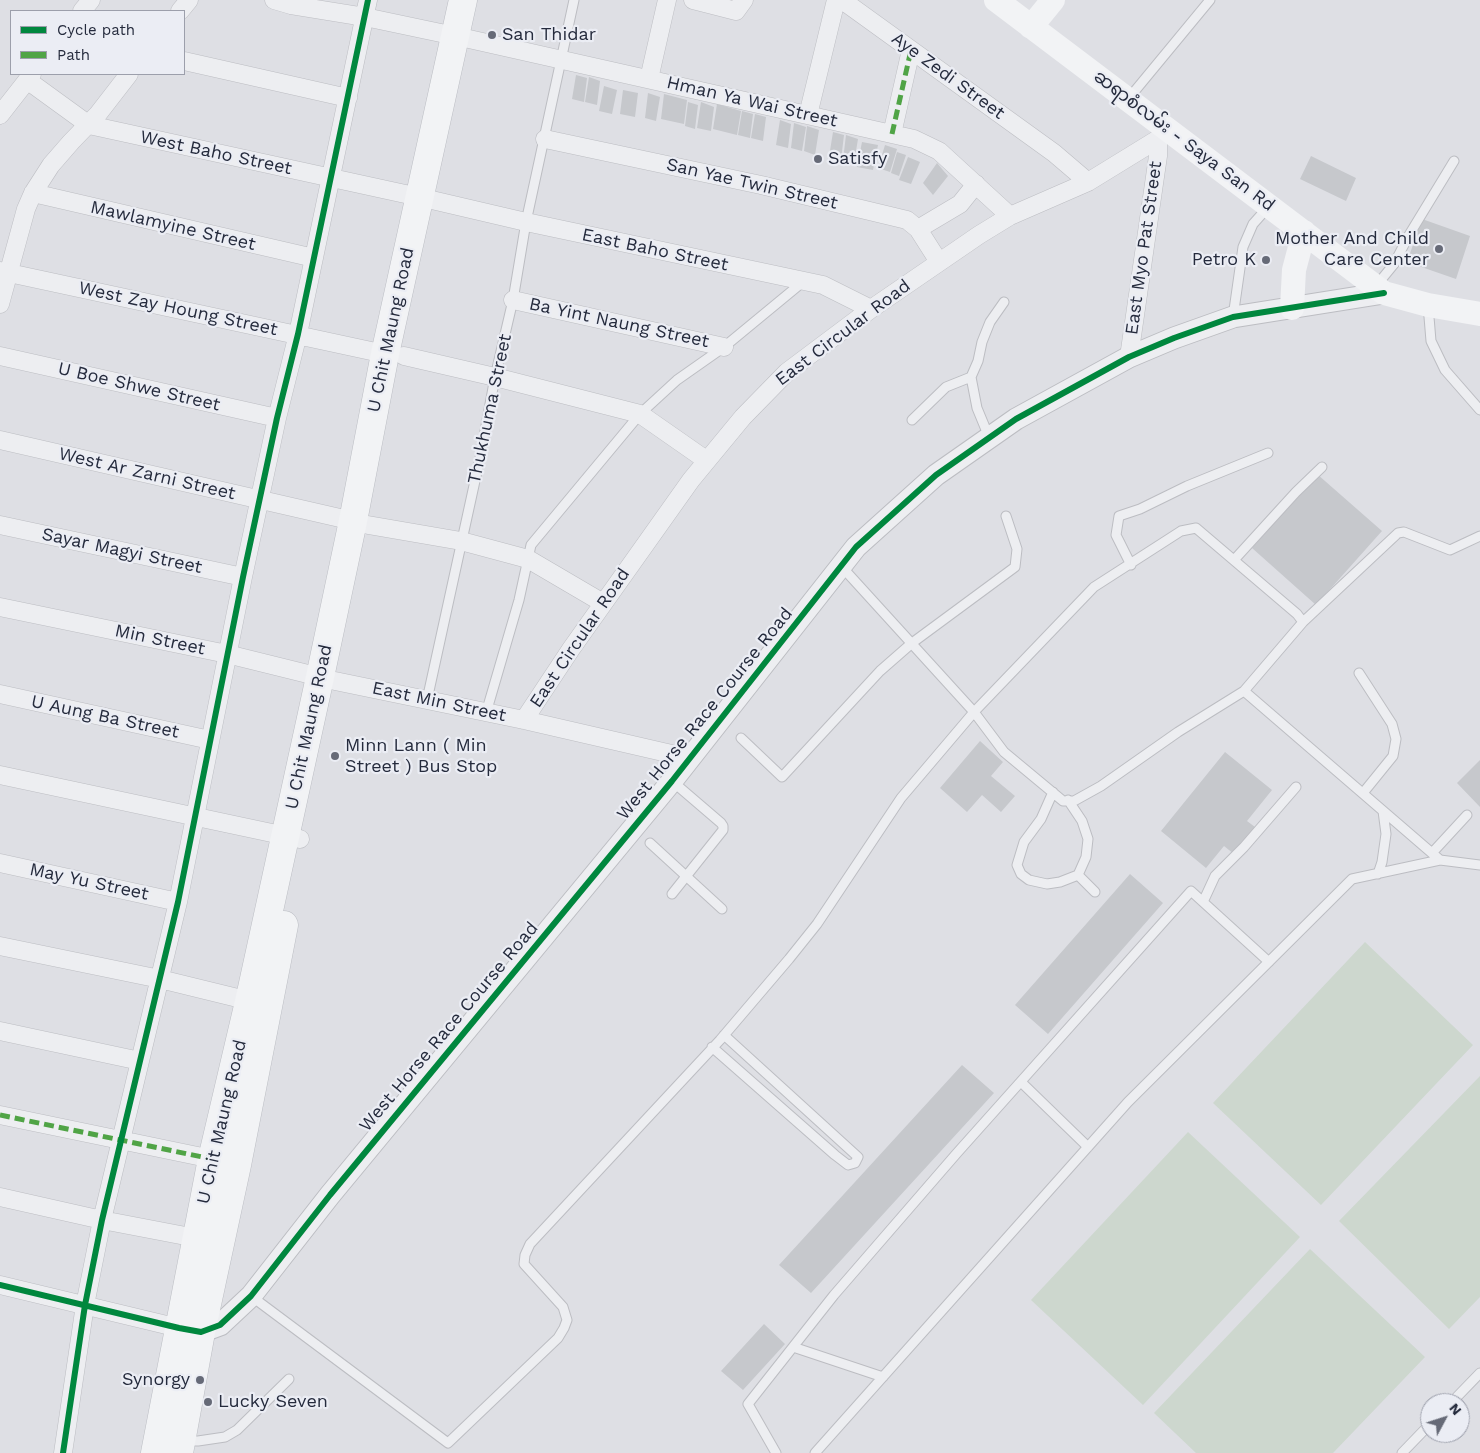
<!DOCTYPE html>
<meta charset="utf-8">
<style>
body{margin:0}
#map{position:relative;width:1480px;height:1453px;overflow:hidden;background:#dedfe4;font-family:"Work Sans",sans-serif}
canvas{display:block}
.legend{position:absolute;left:10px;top:10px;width:175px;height:65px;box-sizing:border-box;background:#ebedf4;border:1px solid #9c9fab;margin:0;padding:6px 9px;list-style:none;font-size:15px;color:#252b3d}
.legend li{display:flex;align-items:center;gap:10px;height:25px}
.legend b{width:25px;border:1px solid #9c9fab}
.north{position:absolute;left:1420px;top:1393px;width:50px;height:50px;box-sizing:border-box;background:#ebedf4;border:1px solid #9c9fab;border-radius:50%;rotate:50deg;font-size:14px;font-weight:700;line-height:20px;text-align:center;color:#252b3d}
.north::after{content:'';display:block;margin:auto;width:18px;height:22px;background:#666a77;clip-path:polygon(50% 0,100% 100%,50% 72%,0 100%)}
</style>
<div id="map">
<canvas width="1480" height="1453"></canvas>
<ul class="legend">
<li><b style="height:6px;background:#00873e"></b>Cycle path</li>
<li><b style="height:6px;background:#50a446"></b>Path</li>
</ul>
<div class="north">N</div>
</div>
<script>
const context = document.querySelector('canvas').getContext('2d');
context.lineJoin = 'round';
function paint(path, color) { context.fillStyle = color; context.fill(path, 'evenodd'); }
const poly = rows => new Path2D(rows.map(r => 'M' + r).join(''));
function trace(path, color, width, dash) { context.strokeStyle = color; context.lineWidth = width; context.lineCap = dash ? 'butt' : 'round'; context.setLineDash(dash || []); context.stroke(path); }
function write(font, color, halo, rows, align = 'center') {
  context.font = font + ' "Work Sans","Noto Sans Myanmar",sans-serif'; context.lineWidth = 4.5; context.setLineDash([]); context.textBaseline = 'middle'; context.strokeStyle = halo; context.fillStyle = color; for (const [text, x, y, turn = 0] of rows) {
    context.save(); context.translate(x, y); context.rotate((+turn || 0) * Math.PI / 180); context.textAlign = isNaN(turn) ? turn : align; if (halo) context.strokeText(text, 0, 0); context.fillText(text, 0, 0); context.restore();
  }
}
paint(poly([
 [1365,942,1473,1045,1321,1205,1213,1103],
 [1480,1076,1480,1297,1449,1329,1339,1221],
 [1188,1132,1300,1237,1143,1405,1031,1300],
 [1310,1249,1425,1357,1333,1453,1196,1453,1154,1413]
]), '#cdd7ce');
paint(poly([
 [576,75,587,78,584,102,572,99],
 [589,77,600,81,597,105,585,102],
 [604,86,617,90,612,114,599,111],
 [623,90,638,93,635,117,620,114],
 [648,93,660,97,656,121,645,118],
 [664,94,687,100,684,124,661,119],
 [688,102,698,105,695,129,685,126],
 [701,102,714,107,711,131,697,128],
 [717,104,741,111,737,135,713,129],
 [742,111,753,114,750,138,738,135],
 [755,114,766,117,763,141,751,138],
 [780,120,791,124,788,148,776,145],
 [794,123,806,127,802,151,791,148],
 [807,126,819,130,815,155,804,151],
 [833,132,844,135,841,160,829,157],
 [846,135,858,139,854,163,843,160],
 [862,142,878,145,873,170,857,167],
 [885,145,897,149,890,172,878,168],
 [897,152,906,155,899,176,891,173],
 [1311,156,1356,178,1346,201,1300,179],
 [908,157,920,162,911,184,899,180],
 [937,163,948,176,933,195,923,183],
 [1422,219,1470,236,1456,279,1407,262],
 [1317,474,1382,531,1316,605,1252,548],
 [980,741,1003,762,991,776,1015,796,1001,812,982,795,967,812,940,788],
 [1225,752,1272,790,1247,821,1255,827,1234,854,1224,846,1206,868,1161,831],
 [1480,760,1480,807,1457,783],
 [1130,874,1163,903,1048,1034,1015,1005],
 [962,1065,994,1093,811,1293,779,1265],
 [764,1324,785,1344,743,1390,721,1371]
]), '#c6c8cc');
const service = poly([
 [1129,98,1210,0],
 [1376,286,1394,264,1409,235,1454,161],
 [1428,305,1431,341,1445,370,1480,410],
 [1233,317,1243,247,1253,224,1269,206],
 [912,420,946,387,971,377],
 [989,437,977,408,971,377,978,361,982,342,990,322,1004,302],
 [1234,560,1296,492,1322,467],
 [1131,565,1116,535,1119,516,1140,509,1187,486,1268,453],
 [842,567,974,712,1004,752,1063,801,1074,801,1101,786,1178,732,1244,691],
 [1303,622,1398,533,1404,532,1450,550,1480,536],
 [1359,673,1392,724,1396,739,1393,756,1363,793],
 [427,700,480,458,495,377,513,300,526,222,574,0],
 [486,713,519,600,531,545,640,414,677,380,724,347,804,281],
 [741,738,782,777,880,671,912,643,1015,567,1017,549,1006,516],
 [1053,792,1041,819,1024,842,1017,865,1021,874,1029,880,1047,884,1060,882,1078,875,1086,857,1088,839,1082,821,1068,800],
 [650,843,722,909],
 [1432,853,1467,815],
 [1378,874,1382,862,1386,834,1383,811],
 [1078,875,1095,892],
 [672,894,723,830,723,826,721,823,672,781],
 [1203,902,1215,876,1244,847,1296,787],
 [712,1047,835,1155,848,1165,855,1163,858,1157,724,1035],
 [1021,1082,1088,1147],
 [251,1296,448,1443,558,1338,564,1328,567,1320,563,1307,524,1264,525,1255,530,1244,720,1040,789,959,817,924,901,798,974,712,1094,587,1181,531,1196,528,1297,614,1303,622,1244,691,1440,860],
 [793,1347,883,1377],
 [1451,1403,1480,1373],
 [184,1441,198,1441,225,1437,237,1430,289,1379],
 [776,1453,748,1404,834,1295,957,1153,1191,891,1269,962],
 [815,1453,1128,1102,1352,879,1440,860,1480,865],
 [1402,1453,1430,1424]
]);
const minor = poly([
 [274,0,291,5,365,17,455,36],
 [693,0,736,11,744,0],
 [842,0,1054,153,1088,182],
 [82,11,91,0],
 [180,11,189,0],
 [469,39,914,139,939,151,1010,216],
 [184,61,348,98],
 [649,79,667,0],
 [27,80,89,125,419,197,526,222,823,285,871,309],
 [0,115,32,74],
 [808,115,836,0],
 [892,134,911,50],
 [545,139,761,185,907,220,918,229,939,262],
 [33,193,314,258],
 [918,229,960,204,976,184],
 [0,271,385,354],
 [513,300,724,347],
 [0,304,26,209,33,193,51,165,71,142,98,114,129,74],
 [0,356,277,418],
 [404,356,495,377,640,414,706,460],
 [1129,357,1158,156,1158,139],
 [0,440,353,521],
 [0,525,243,577],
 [368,525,461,541,528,559,603,603],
 [0,607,227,654,320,677],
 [335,681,524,720,689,758],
 [0,694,210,740],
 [524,720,571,649,691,480,743,417,787,372,871,309,979,235,1010,216,1088,182,1158,139,1166,129],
 [0,775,300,839],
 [0,863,178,902],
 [0,946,160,979,258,1003],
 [0,1031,140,1061],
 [0,1115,212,1159],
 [0,1197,102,1220,196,1238],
 [0,1285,179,1328],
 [63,1453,85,1305,102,1220,178,902,243,577,277,418,298,334,368,0]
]);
const tertiary = poly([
 [189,1330,201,1332,220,1325,251,1296,330,1195,672,781,856,547,936,475,1016,419,1129,357,1174,338,1233,317,1384,293]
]);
const primary = poly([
 [155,1453,212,1159,249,1002,320,677,353,521,385,354,463,0],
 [179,1453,201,1332,237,1165,284,925]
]);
trace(service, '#bcbdc2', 11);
trace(minor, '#bcbdc2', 19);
trace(tertiary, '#bcbdc2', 23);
trace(primary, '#babcc2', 29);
trace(service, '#edeef1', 9);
trace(minor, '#edeef1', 18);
trace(tertiary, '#edeef1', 21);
trace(poly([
 [996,0,1384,293,1428,305,1480,314],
 [1031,27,1053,0],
 [1292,308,1294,270,1304,232]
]), '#f2f3f5', 24);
trace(primary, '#f2f3f5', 28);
trace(poly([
 [892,134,911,50],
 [0,1115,212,1159]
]), '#50a446', 5, [10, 5]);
trace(poly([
 [0,1285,179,1328,201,1332,220,1325,251,1296,330,1195,672,781,856,547,936,475,1016,419,1129,357,1174,338,1233,317,1384,293],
 [63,1453,85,1305,102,1220,178,902,243,577,277,418,298,334,368,0]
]), '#00873e', 6);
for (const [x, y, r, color] of [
 [492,35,5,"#666a77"],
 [818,159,5,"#666a77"],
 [1439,249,5,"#666a77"],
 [1266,260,5,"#666a77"],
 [335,756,5,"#666a77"],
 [200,1380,5,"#666a77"],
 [208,1402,5,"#666a77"]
]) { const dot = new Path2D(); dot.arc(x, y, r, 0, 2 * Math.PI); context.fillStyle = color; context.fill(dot); trace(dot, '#ebedf4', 2); }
write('18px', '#252b3d', '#ebedf4', [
 ["San Thidar",502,35],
 ["Satisfy",828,159],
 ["Mother And Child",1429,239,"right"],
 ["Care Center",1429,260,"right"],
 ["Petro K",1256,260,"right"],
 ["Minn Lann ( Min",345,746],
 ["Street ) Bus Stop",345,767],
 ["Synorgy",190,1380,"right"],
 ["Lucky Seven",218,1402]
], 'left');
write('18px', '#252b3d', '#ebedf4', [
 ["Aye Zedi Street",948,76,36],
 ["Hman Ya Wai Street",752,102,13],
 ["ဆရာစံလမ်း - Saya San Rd",1184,141,37],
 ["West Baho Street",216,153,12],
 ["San Yae Twin Street",752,184,13],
 ["Mawlamyine Street",173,226,13],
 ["East Myo Pat Street",1144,248,-82],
 ["East Baho Street",655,250,12],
 ["West Zay Houng Street",178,309,12],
 ["Ba Yint Naung Street",619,323,12],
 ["U Chit Maung Road",391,330,-78],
 ["East Circular Road",843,333,-37],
 ["U Boe Shwe Street",139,387,13],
 ["Thukhuma Street",490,409,-78],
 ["West Ar Zarni Street",147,474,13],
 ["Sayar Magyi Street",122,551,12],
 ["East Circular Road",580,638,-56],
 ["Min Street",160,640,12],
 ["East Min Street",439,702,12],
 ["West Horse Race Course Road",705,714,-51],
 ["U Aung Ba Street",105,717,12],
 ["U Chit Maung Road",309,727,-78],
 ["May Yu Street",89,882,12],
 ["West Horse Race Course Road",449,1027,-50],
 ["U Chit Maung Road",222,1122,-77]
]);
</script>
